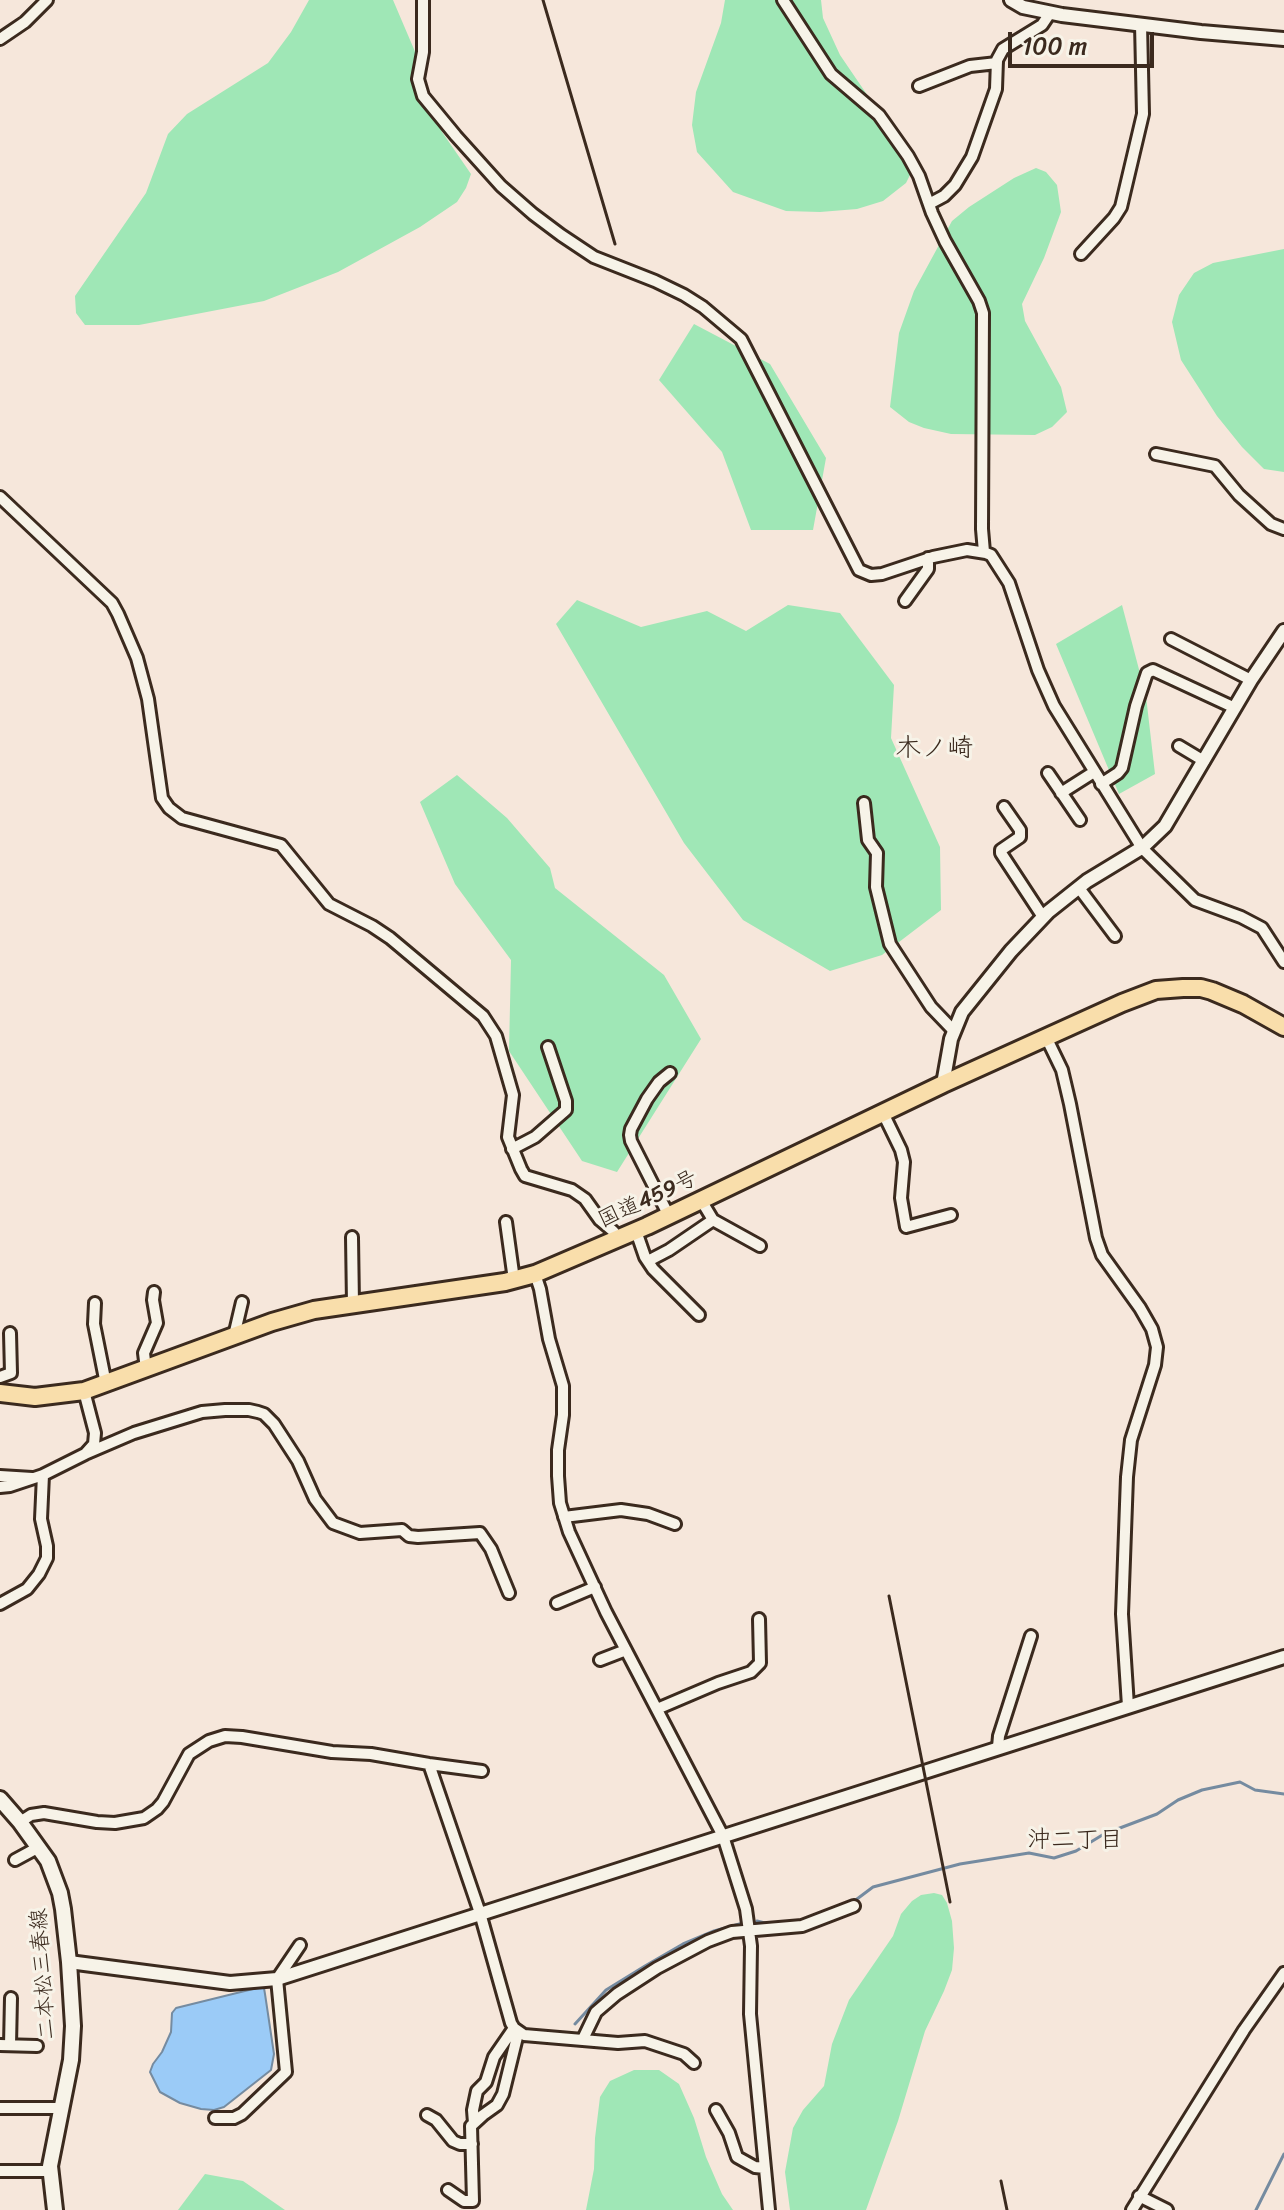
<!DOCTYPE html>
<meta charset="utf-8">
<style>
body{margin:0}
#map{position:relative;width:1284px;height:2210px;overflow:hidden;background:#f6e7db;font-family:Sriracha,sans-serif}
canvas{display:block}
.scale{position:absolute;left:1008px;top:32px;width:146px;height:36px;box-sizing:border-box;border:4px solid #3b2a1e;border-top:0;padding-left:10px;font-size:24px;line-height:28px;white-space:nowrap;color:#3b2a1e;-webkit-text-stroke:6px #f7f3e8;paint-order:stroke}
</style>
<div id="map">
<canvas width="1284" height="2210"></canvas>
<div class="scale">100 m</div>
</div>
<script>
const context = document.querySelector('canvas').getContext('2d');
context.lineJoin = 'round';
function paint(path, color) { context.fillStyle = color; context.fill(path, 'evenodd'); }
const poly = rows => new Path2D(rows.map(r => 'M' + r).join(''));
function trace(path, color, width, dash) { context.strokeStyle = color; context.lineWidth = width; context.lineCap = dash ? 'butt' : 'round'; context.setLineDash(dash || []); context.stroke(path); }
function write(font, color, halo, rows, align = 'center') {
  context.font = font + ' Sriracha,"Klee One",sans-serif'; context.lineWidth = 6; context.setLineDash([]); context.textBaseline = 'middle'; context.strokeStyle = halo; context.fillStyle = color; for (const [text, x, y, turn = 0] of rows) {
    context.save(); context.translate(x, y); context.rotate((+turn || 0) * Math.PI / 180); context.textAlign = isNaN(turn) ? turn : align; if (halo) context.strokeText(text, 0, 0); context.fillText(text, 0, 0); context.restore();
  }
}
paint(poly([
 [309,0,393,0,419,61,428,95,442,132,471,174,466,188,457,202,420,227,338,272,264,301,139,325,85,325,76,313,75,296,146,193,168,134,187,114,268,63,291,32],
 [725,0,821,0,823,18,840,55,915,165,906,183,883,201,857,209,820,212,786,211,733,192,697,152,692,125,696,92,721,23],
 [1036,168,1046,172,1057,185,1061,212,1044,258,1022,304,1025,321,1061,387,1067,412,1052,427,1035,435,951,434,924,428,909,422,890,407,899,333,914,291,952,221,969,207,1014,178],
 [1284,249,1284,472,1264,469,1242,447,1217,416,1181,360,1172,322,1179,295,1194,273,1213,263],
 [694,324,770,364,826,458,813,530,751,530,722,452,659,380],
 [577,600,641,627,707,611,746,631,788,605,840,613,894,685,891,738,940,847,941,910,882,955,830,971,743,920,684,843,556,624],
 [1122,605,1146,696,1155,774,1119,794,1056,644],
 [457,775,507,818,550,868,555,888,664,975,701,1039,617,1172,582,1161,509,1051,511,960,455,884,420,802],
 [934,1893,942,1895,947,1903,952,1921,954,1948,952,1970,944,1991,925,2031,898,2121,866,2210,790,2210,785,2172,793,2128,803,2110,824,2086,832,2044,849,2000,893,1936,901,1914,912,1901,921,1895],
 [634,2070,659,2070,679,2084,694,2118,706,2157,722,2194,733,2210,586,2210,594,2169,595,2138,600,2097,610,2081],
 [205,2174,243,2181,285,2210,178,2210]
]), '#9fe7b6');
const water = poly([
 [257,1988,264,1988,265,1994,274,2054,271,2070,224,2107,214,2110,201,2109,180,2103,160,2092,150,2072,153,2064,162,2052,171,2032,172,2013,176,2008,257,1988]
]);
paint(water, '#9bcbf7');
trace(water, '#758ba0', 2);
trace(poly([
 [853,1902,873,1887,960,1864,1029,1853,1054,1858,1076,1851,1104,1834,1157,1814,1178,1800,1202,1790,1240,1782,1255,1790,1284,1794],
 [757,1921,769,1924],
 [575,2024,606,1990,645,1966,683,1944,714,1931,743,1923],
 [1256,2210,1284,2154]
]), '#758ba0', 3);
const minor = poly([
 [423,0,423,52,418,79,423,96,456,136,501,186,533,214,561,235,594,257,655,281,684,295,703,307,741,339,859,570,871,575,882,574,933,557,967,550,986,553,991,555,1009,583,1038,670,1054,706,1142,848,1195,900,1241,917,1262,928,1284,962],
 [783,0,831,74,879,115,908,156,919,176,932,213,945,241,979,301,983,313,982,529,984,552],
 [0,39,25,22,47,0],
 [919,86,970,66,997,63],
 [929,204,944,196,955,185,972,157,996,89,997,60,1003,49,1042,25,1050,13],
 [1081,254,1114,218,1121,207,1143,114,1141,24],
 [1156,454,1215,466,1239,495,1271,524,1284,529],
 [0,497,112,603,118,614,137,658,148,699,162,798,169,808,182,818,281,845,329,904,372,926,390,938,483,1016,496,1036,513,1095,508,1137,521,1169,525,1176,572,1190,585,1199,600,1220,613,1231,618,1238],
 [905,601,928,569,928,558],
 [1171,639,1251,680],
 [1179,746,1204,761],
 [1048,773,1080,820],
 [1101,784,1118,773,1122,768,1136,706,1147,673,1153,670,1235,708],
 [1061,793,1094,772],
 [864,803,868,840,877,853,876,887,890,944,931,1007,954,1031],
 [1004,807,1020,830,1020,837,1001,850,1001,853,1043,917],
 [1079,888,1115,936],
 [1047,1039,1062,1070,1070,1104,1096,1238,1102,1255,1140,1308,1152,1329,1157,1347,1155,1365,1131,1440,1127,1477,1122,1614,1128,1706],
 [883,1113,901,1150,904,1162,901,1198,906,1227,951,1215],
 [512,1149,535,1137,566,1110,566,1101,548,1047],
 [701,1200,713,1220,760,1246],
 [669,1216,631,1141,630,1135,631,1129,647,1099,659,1082,670,1073],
 [506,1222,514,1280],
 [636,1231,645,1257,653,1269,699,1315],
 [352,1237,353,1304],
 [648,1261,669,1250,713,1220],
 [535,1274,540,1289,549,1339,563,1386,563,1415,558,1450,558,1476,560,1503,569,1532,606,1612,723,1836,746,1909,751,1946,750,2014,769,2210],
 [95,1303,94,1324,106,1384],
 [234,1336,242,1302],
 [146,1369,144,1353,157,1323,153,1300,154,1292],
 [0,1377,11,1373,10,1333],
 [85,1454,134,1433,202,1412,225,1410,249,1410,258,1412,264,1414,274,1424,298,1461,315,1499,333,1523,360,1533,402,1530,409,1536,418,1537,480,1533,491,1549,509,1593],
 [0,1476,32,1478],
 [0,1487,10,1486,43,1475,85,1454,94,1444,95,1433,84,1391],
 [564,1517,621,1510,648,1514,675,1524],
 [557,1603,595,1587],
 [0,1604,27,1589,39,1574,47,1558,47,1546,41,1519,43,1475],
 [600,1660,626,1650],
 [657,1709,718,1683,751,1672,760,1663,759,1619],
 [998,1747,999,1736,1031,1636],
 [429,1764,480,1913,511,2023,514,2028,524,2035,618,2043,645,2041,684,2054,694,2063],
 [20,1822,31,1815,44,1813,97,1822,115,1823,144,1818,157,1809,163,1802,189,1754,209,1741,225,1736,242,1737,332,1752,371,1754,429,1764,482,1771],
 [15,1860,39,1847],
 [583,2039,596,2012,617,1994,657,1968,708,1941,732,1932,802,1926,854,1906],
 [0,2045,37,2046],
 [10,2045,11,1998],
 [0,2108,62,2108],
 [716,2110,729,2133,737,2157,755,2167,765,2168],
 [427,2115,436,2120,453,2141,460,2144,472,2144],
 [215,2118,234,2118,242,2114,286,2072,277,1979,300,1945],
 [474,2123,473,2110,477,2091,486,2082,494,2057,514,2028],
 [0,2171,50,2171],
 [448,2190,464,2201,473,2201,471,2126,483,2115,497,2105,503,2094,518,2033],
 [1139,2196,1167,2210],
 [1132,2210,1244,2030,1284,1973]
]);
const tertiary = poly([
 [1011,0,1023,7,1062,15,1201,32,1284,39],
 [943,1084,951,1039,962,1012,1011,951,1048,912,1087,881,1143,847,1165,826,1251,680,1284,631],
 [69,1962,230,1983,277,1979,1284,1657]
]);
const secondary = poly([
 [0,1799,20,1822,48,1861,60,1893,63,1909,69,1962,73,2026,71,2060,50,2166,55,2210]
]);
const trunk = poly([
 [0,1393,35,1397,84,1391,272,1322,314,1310,505,1282,535,1274,647,1226,943,1084,1122,1003,1156,990,1183,988,1201,988,1212,991,1243,1004,1284,1027]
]);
trace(minor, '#3b2a1e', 16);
trace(tertiary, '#3b2a1e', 18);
trace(secondary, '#3b2a1e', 20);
trace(trunk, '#3b2a1e', 22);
trace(minor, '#f7f3e8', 10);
trace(tertiary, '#f7f3e8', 12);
trace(secondary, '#f7f3e8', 14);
trace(trunk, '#f9deab', 16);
trace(poly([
 [543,0,615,244],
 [889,1596,950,1902],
 [1001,2181,1007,2210]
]), '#3b2a1e', 3);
write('22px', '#3b2a1e', '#f7f3e8', [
 ["国道459号",648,1200,-25],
 ["二本松三春線",44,1974,-94]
]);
write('24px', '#3b2a1e', '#f7f3e8', [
 ["沖二丁目",1075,1841]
]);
write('26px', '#3b2a1e', '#f7f3e8', [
 ["木ノ崎",934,749]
]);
</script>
